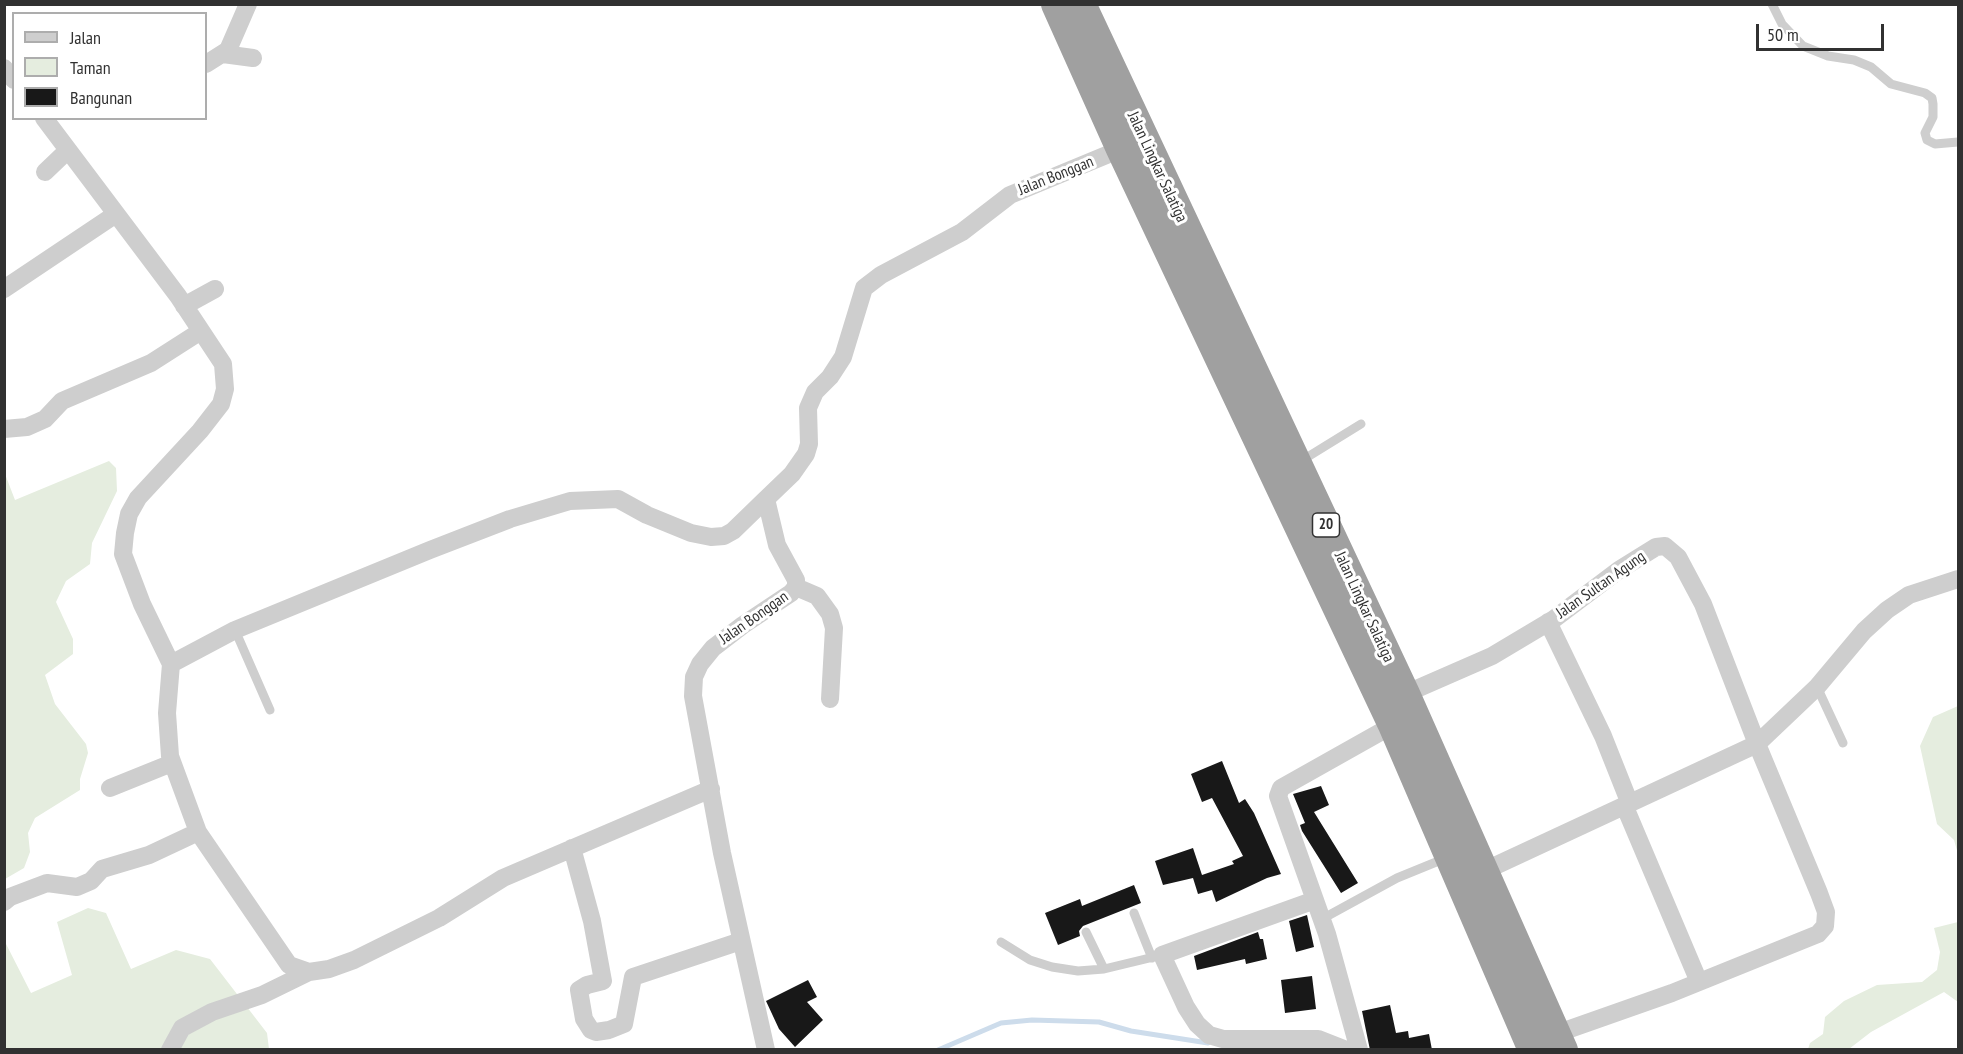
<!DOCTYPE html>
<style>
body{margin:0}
#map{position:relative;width:1963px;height:1054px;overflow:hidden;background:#fff;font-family:"PT Sans Narrow",sans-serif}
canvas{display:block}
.frame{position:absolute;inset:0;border:6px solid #313131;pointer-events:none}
.legend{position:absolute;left:12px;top:12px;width:195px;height:108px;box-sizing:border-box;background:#fff;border:2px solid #adadad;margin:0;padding:8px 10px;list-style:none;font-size:18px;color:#313131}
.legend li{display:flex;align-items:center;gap:12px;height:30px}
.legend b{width:30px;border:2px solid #adadad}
.scale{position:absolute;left:1756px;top:24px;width:128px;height:27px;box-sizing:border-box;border:3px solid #313131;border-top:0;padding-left:8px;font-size:18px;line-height:21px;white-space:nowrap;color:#313131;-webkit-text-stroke:4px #fff;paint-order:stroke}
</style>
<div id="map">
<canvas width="1963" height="1054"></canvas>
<div class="frame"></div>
<ul class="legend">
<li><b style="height:8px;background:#cecece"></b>Jalan</li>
<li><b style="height:16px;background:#e5eddf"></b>Taman</li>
<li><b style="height:16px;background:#181818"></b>Bangunan</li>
</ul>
<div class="scale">50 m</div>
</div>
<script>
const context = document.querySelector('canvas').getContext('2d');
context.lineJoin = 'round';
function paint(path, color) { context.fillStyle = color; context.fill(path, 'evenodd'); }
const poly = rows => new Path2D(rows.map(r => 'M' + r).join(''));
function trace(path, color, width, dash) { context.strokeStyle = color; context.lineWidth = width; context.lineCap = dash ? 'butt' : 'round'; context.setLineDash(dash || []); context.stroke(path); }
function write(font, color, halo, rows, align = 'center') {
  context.font = font + ' "PT Sans Narrow",sans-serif'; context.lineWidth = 6; context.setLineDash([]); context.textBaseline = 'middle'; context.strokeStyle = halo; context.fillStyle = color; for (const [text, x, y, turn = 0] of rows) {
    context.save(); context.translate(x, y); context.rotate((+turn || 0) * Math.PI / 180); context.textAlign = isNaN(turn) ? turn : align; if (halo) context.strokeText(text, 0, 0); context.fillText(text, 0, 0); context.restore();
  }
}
paint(poly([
 [109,461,116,468,117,491,92,543,90,564,66,581,56,602,73,639,73,654,45,675,55,704,86,744,88,753,80,779,80,790,35,818,28,833,30,852,24,868,5,879,5,474,15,500],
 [1958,706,1958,854,1954,840,1937,824,1920,746,1933,717],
 [88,908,106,913,131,969,176,950,210,959,267,1033,269,1049,5,1049,4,940,31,993,72,975,57,922],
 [1958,922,1958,1002,1944,992,1871,1032,1849,1049,1808,1049,1810,1043,1823,1034,1825,1017,1844,1001,1877,985,1922,982,1937,970,1940,952,1934,928]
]), '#e5eddf');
trace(poly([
 [1228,1047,1241,1050],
 [938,1050,1001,1023,1032,1020,1099,1022,1131,1031,1208,1043]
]), '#cddceb', 5);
paint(poly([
 [1222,761,1239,803,1245,799,1254,813,1281,874,1267,878,1216,902,1212,890,1198,894,1193,878,1163,885,1155,861,1193,848,1202,875,1234,864,1232,861,1243,856,1212,798,1202,802,1191,774],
 [1321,786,1329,805,1314,812,1358,883,1341,893,1302,831,1300,825,1305,823,1293,794],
 [1134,885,1141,903,1083,926,1079,931,1080,936,1058,945,1045,913,1080,899,1082,906],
 [1307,915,1314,947,1296,952,1289,921],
 [1258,932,1260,939,1263,939,1267,959,1246,964,1245,959,1197,970,1194,956],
 [1312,976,1316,1009,1285,1013,1281,980],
 [808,980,817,997,807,1002,823,1020,795,1047,779,1029,766,1001],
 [1390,1005,1396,1033,1408,1031,1409,1038,1429,1034,1432,1050,1370,1050,1362,1011]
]), '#181818');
trace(poly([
 [1772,4,1782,24,1803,46,1828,56,1854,60,1871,67,1891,84,1925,93,1932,98,1933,104,1933,117,1925,133,1927,140,1935,144,1958,142],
 [1301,461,1361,424],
 [235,630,270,710],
 [1817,687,1843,743],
 [1134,913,1152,958],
 [1322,919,1397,878,1446,858],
 [1086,932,1104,969],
 [1001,942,1030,960,1052,967,1078,971,1104,969,1162,955]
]), '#cecece', 9);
trace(poly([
 [223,54,253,58],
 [206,64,228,50,248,4],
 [4,68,14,80],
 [44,118,178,296,223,364,225,389,221,404,200,431,138,498,129,514,125,533,123,554,142,604,171,664],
 [45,172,68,150],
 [4,289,116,214],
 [184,306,215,289],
 [4,429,27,427,45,419,62,401,151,363,201,331],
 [796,587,817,596,830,614,834,628,830,699],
 [1548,622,1603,736,1630,804],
 [1405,694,1492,656,1554,619,1619,570,1656,547,1665,546,1678,557,1703,604,1757,744,1819,893,1826,912,1825,926,1818,934,1672,993,1547,1037],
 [110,788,172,763],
 [711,789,503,878,439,918,354,960,329,969,309,972,289,965,198,832,170,756,167,713,171,664,235,630,430,550,510,519,570,501,618,499,647,515,691,533,711,537,724,536,733,531,766,499],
 [1625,807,1699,982],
 [572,848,592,921,603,981,587,985,579,990,584,1019,591,1030,596,1032,609,1030,624,1024,633,977,741,941],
 [1484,871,1757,744,1817,687,1864,631,1887,610,1909,595,1958,579],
 [1315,900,1162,955,1186,1007,1197,1024,1209,1035,1223,1039,1318,1039,1346,1050],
 [4,902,10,897,47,883,77,887,91,881,102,869,149,855,198,832],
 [170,1050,182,1028,212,1012,262,995,309,972],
 [766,1050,722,853,693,696,694,677,700,664,713,648,743,625,791,593,796,587,796,580,777,545,766,499,792,474,806,454,809,444,808,408,815,392,830,377,843,357,864,288,881,275,962,232,1010,195,1121,149],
 [1359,1050,1327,934,1278,796,1281,788,1393,725]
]), '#cecece', 18);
trace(poly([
 [1056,4,1121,149,1393,725,1533,1050],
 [1081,4,1405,694,1563,1050]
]), '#a0a0a0', 30);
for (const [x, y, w] of [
 [1326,525,27]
]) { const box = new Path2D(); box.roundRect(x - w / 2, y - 12, w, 24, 4.5); context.fillStyle = '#fff'; context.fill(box); trace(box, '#313131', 1.5); }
write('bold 15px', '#313131', null, [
 ["20",1326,525]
]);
write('16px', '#313131', '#fff', [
 ["Jalan Lingkar Salatiga",1157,167,65],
 ["Jalan Bonggan",1056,176,-22],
 ["Jalan Sultan Agung",1601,585,-35],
 ["Jalan Lingkar Salatiga",1364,607,65],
 ["Jalan Bonggan",754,618,-35]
]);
</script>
